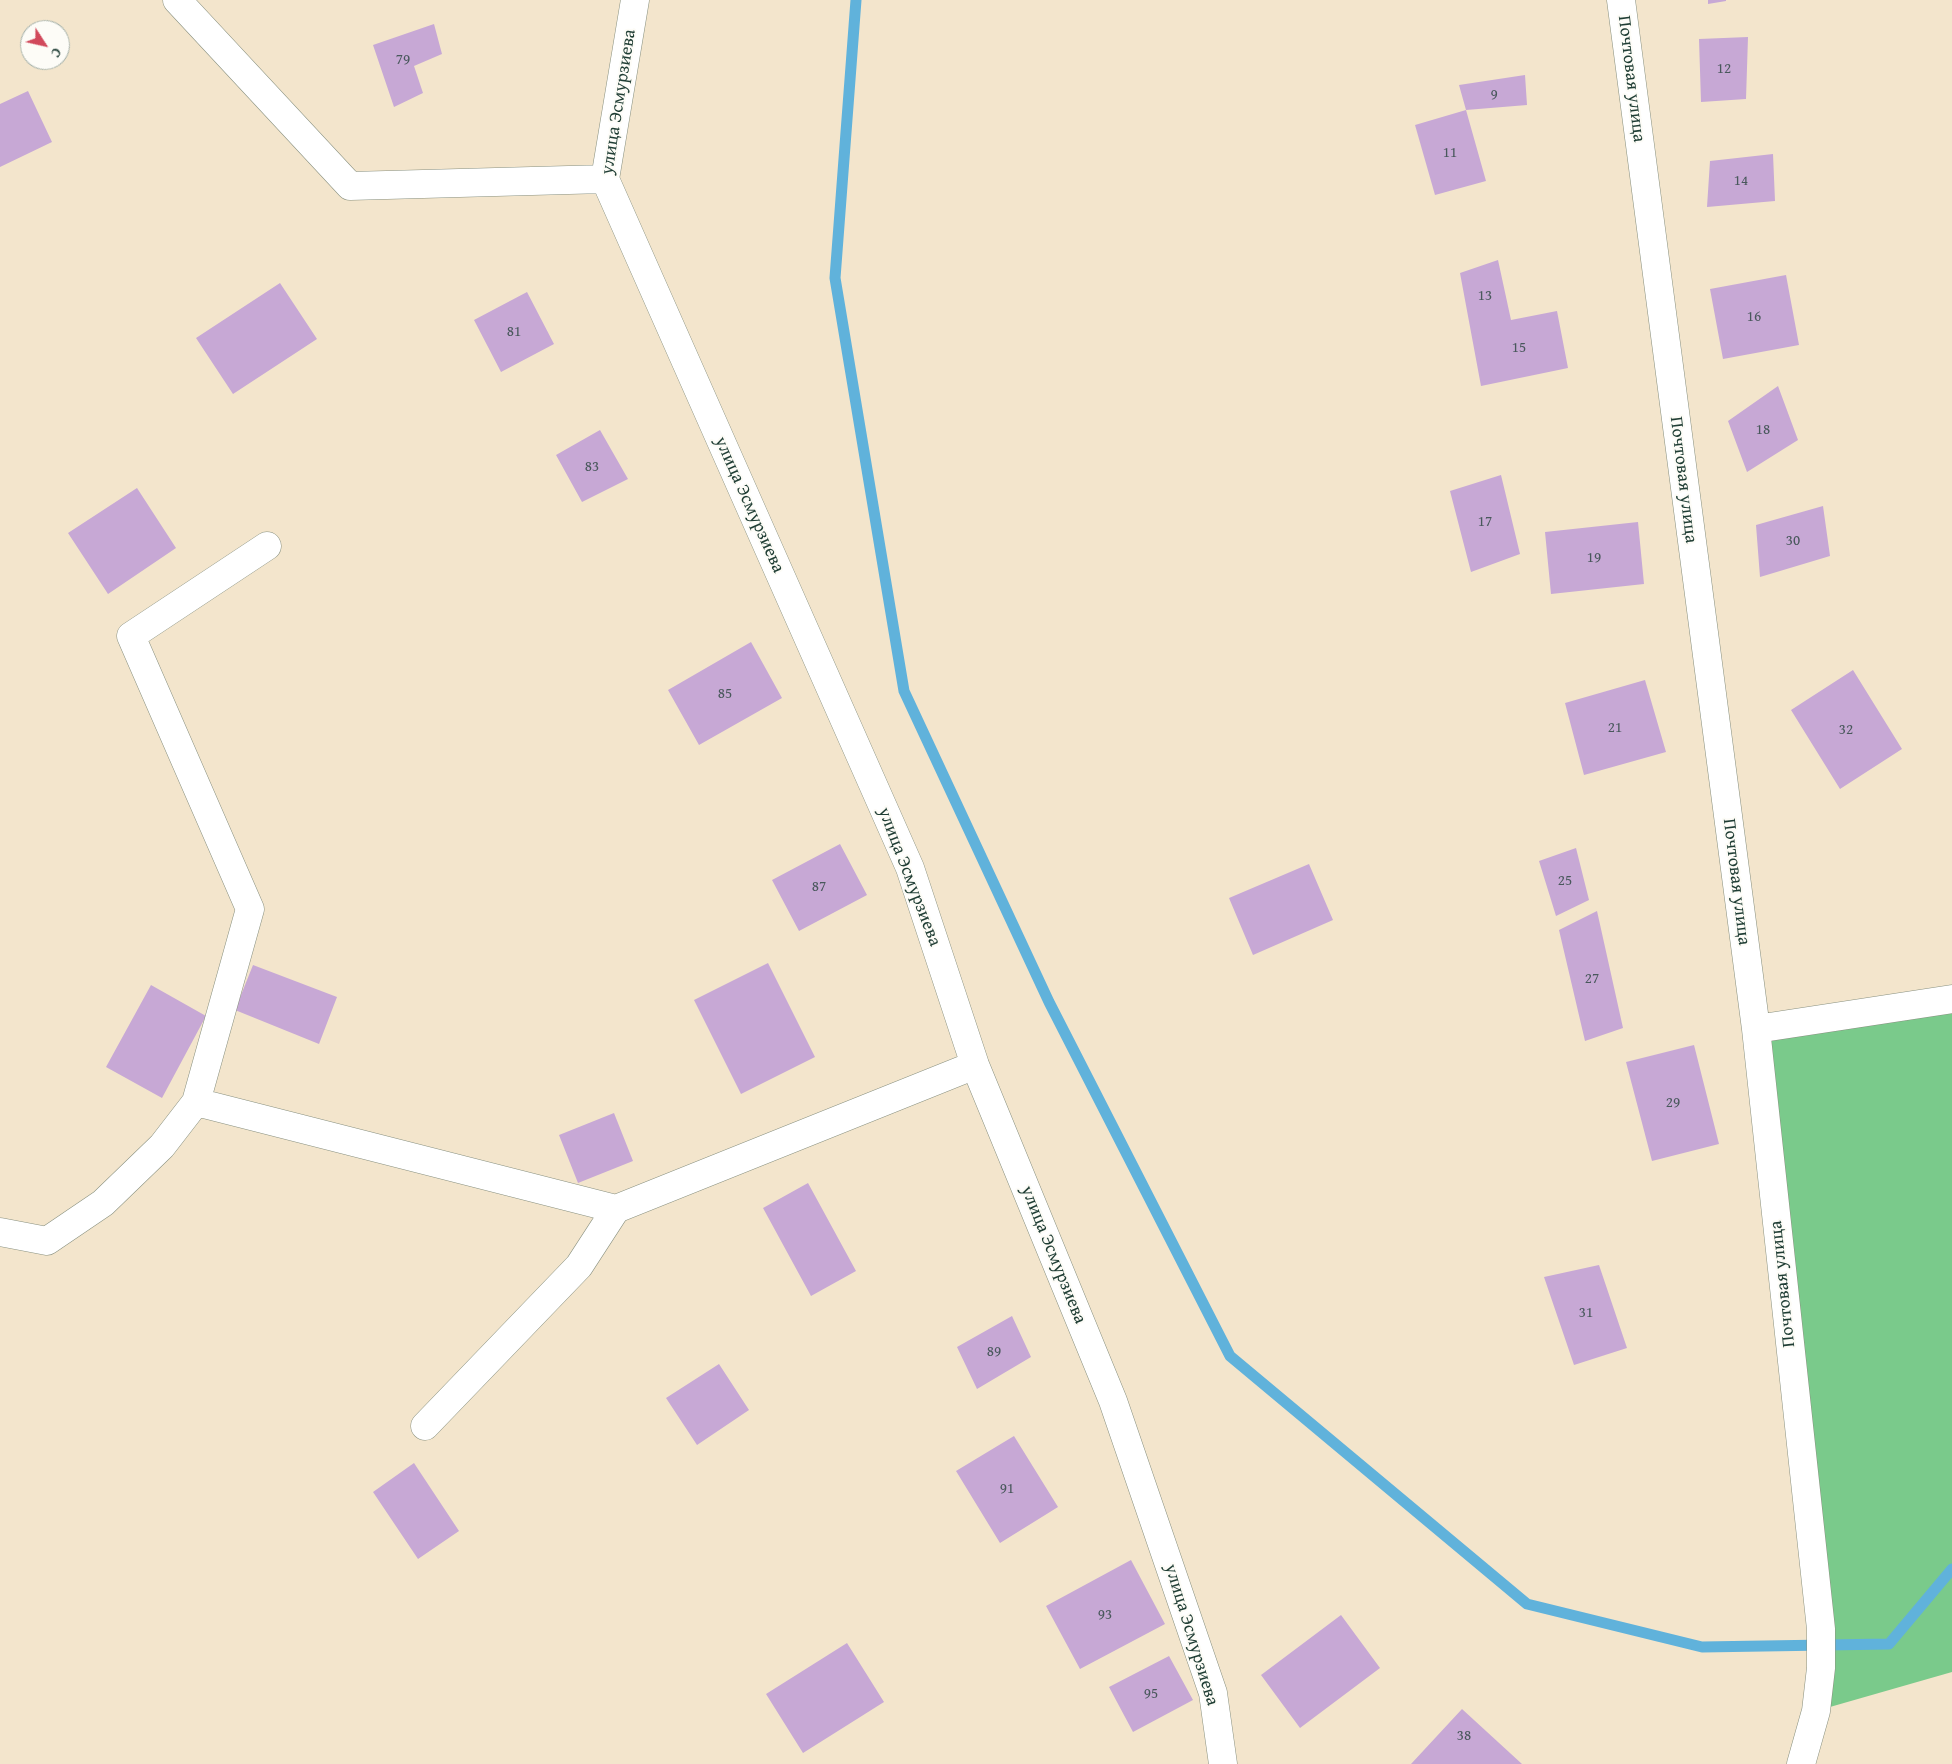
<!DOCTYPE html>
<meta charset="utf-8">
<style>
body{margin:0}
#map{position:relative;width:1952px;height:1764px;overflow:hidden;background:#f3e5cc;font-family:"Gentium Book Plus",serif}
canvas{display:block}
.north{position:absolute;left:20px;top:20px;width:50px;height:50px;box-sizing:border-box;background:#fdfcf7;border:1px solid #a4b0a9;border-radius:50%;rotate:125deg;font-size:14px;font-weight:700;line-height:20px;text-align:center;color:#1f3d34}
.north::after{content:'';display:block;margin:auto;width:18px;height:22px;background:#d1495b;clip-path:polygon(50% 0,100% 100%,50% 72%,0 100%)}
</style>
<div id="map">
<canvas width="1952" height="1764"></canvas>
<div class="north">С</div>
</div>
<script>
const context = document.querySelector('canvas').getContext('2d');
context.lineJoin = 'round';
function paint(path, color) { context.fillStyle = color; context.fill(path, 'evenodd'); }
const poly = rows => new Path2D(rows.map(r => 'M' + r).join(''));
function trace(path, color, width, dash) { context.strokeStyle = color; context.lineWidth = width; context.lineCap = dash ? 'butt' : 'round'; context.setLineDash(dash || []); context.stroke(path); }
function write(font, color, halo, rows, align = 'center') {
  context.font = font + ' "Gentium Book Plus",serif'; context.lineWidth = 4; context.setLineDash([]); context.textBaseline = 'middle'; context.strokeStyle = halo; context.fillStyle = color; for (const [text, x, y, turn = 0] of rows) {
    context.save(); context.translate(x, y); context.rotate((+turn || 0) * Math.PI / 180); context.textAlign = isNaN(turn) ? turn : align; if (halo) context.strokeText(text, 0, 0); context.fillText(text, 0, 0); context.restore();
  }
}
paint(poly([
 [1952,999,1952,1672,1816,1711,1756,1029]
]), '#7aca8b');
trace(poly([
 [856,0,835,278,904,691,1049,1002,1230,1356,1527,1604,1702,1647,1889,1644,1952,1569]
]), '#60b2db', 11);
paint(poly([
 [1708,0,1726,0,1726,1,1708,4],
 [434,24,442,54,414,66,423,93,394,107,373,45],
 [1748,37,1746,99,1701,102,1699,39],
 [1525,75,1527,105,1466,110,1459,85],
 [28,91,52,142,0,167,0,104],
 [1466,110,1486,181,1435,195,1415,125],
 [1773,154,1775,201,1707,207,1710,161],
 [1498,260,1511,320,1557,311,1568,368,1481,386,1460,273],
 [1786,275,1799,345,1723,359,1710,289],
 [280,283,317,339,233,394,196,338],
 [527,292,554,344,501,372,474,320],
 [1778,386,1798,440,1747,472,1728,421],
 [600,430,628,479,582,502,556,455],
 [1501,475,1520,554,1471,572,1450,491],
 [137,488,176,548,108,594,68,533],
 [1823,506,1830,556,1760,577,1756,525],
 [1638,522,1644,584,1551,594,1545,532],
 [751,642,782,698,699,745,668,690],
 [1853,670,1902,749,1840,789,1791,710],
 [1645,680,1666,752,1584,775,1565,703],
 [840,844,867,895,799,931,772,880],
 [1576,848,1589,900,1556,916,1539,861],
 [1309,864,1333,920,1253,955,1229,898],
 [1597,911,1623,1028,1585,1041,1559,930],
 [768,963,815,1057,741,1094,694,1000],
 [253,965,337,997,319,1044,235,1010],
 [151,985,206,1016,162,1098,106,1067],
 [1694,1045,1719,1144,1652,1161,1626,1062],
 [614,1113,633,1161,578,1183,559,1135],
 [808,1183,856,1271,811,1296,763,1208],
 [1599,1265,1627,1348,1574,1365,1544,1277],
 [1012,1316,1031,1357,977,1389,957,1347],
 [719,1364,749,1410,697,1445,666,1398],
 [1014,1436,1058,1507,1000,1543,956,1471],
 [414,1463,459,1531,418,1559,373,1492],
 [1131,1560,1165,1624,1080,1669,1046,1606],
 [1341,1615,1380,1668,1300,1728,1261,1675],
 [847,1643,884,1702,803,1753,766,1694],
 [1169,1656,1193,1700,1133,1732,1109,1687],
 [1462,1709,1522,1764,1411,1764]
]), '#c7a8d5');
const minor = poly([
 [177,0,350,186,605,179],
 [635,0,605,179,910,868,975,1065,1113,1401,1213,1693,1223,1764],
 [1621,0,1756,1029,1821,1629,1821,1668,1816,1711,1801,1764],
 [1756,1029,1952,999],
 [196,1102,250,909,131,636,267,546],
 [0,1232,47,1241,103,1203,162,1146,196,1102,616,1209,975,1065],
 [425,1426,579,1266,616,1209]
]);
trace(minor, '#899180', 29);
trace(minor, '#fff', 28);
write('15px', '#49585c', null, [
 ["79",403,60],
 ["12",1724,69],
 ["9",1494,95],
 ["11",1450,153],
 ["14",1741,181],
 ["13",1485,296],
 ["16",1754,317],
 ["81",514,332],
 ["15",1519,348],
 ["18",1763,430],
 ["83",592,467],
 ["17",1485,522],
 ["30",1793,541],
 ["19",1594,558],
 ["85",725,694],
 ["21",1615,728],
 ["32",1846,730],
 ["25",1565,881],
 ["87",819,887],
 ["27",1592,979],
 ["29",1673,1103],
 ["31",1586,1313],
 ["89",994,1352],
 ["91",1007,1489],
 ["93",1105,1615],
 ["95",1151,1694],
 ["38",1464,1736]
]);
write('18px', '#1f3d34', '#fdfcf7', [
 ["Почтовая улица",1631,79,83],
 ["улица Эсмурзиева",619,102,-81],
 ["Почтовая улица",1683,480,83],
 ["улица Эсмурзиева",749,505,66],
 ["улица Эсмурзиева",909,877,69],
 ["Почтовая улица",1736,882,83],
 ["улица Эсмурзиева",1053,1255,68],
 ["Почтовая улица",1783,1284,-96],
 ["улица Эсмурзиева",1191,1635,73]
]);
</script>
